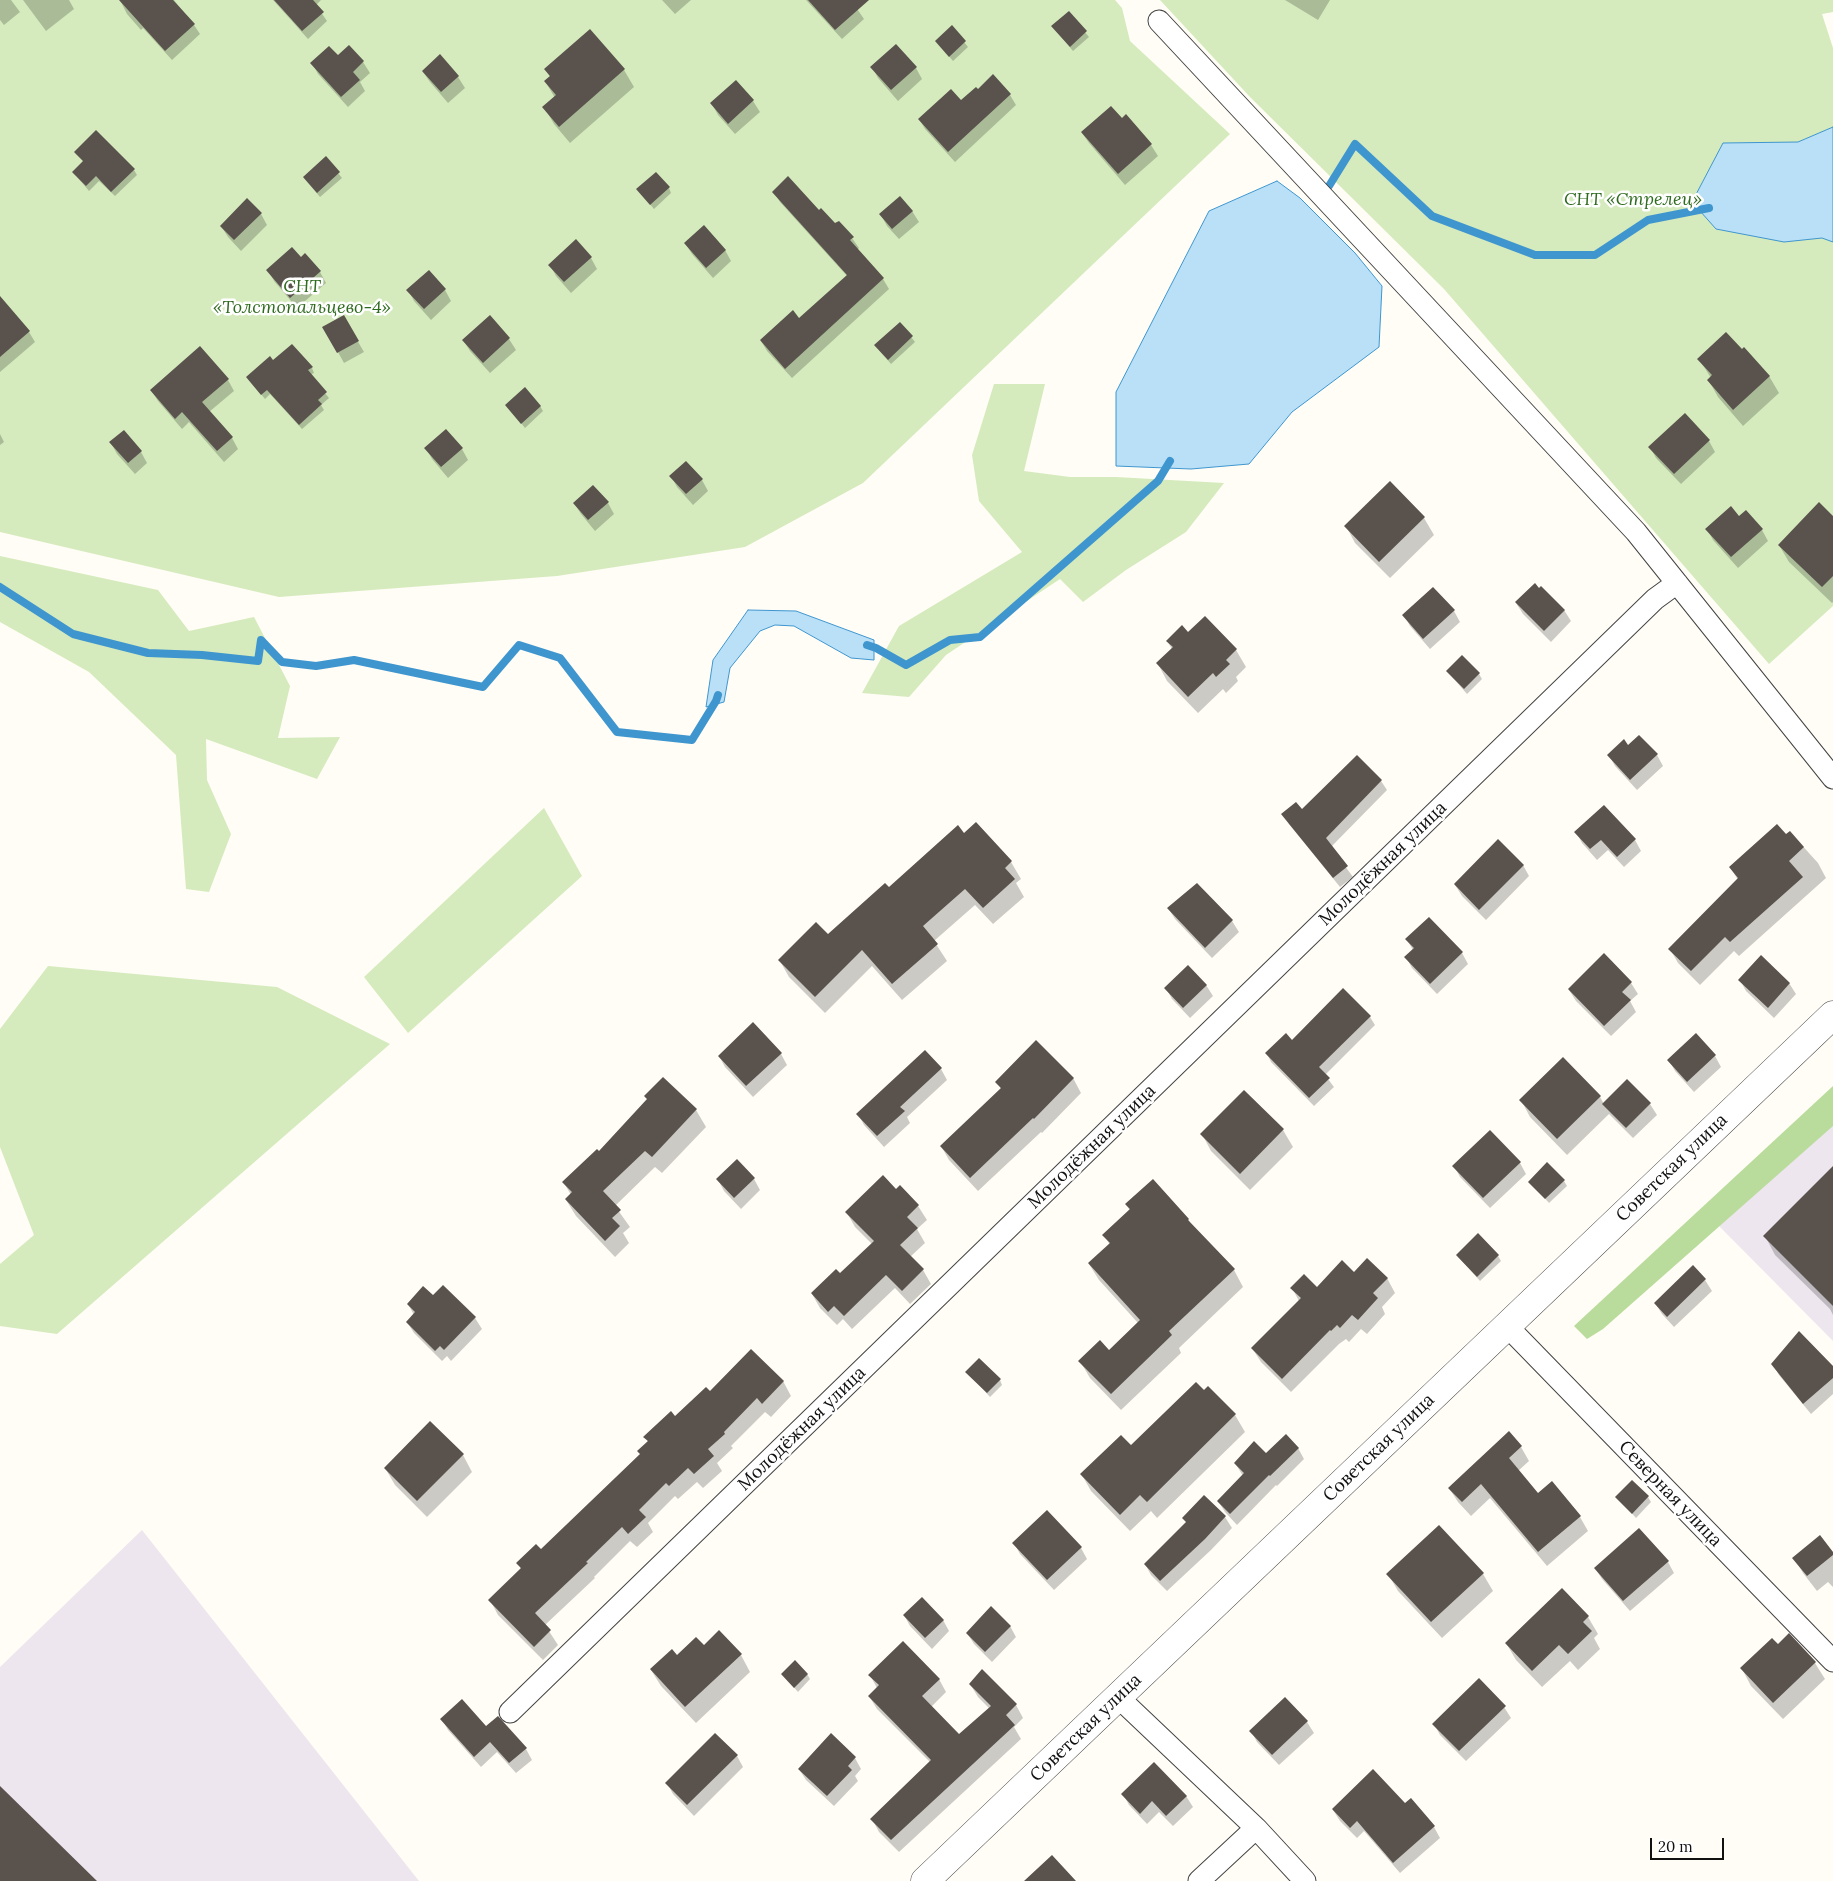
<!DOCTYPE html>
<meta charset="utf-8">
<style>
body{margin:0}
#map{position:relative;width:1833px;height:1881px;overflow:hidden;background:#fffdf5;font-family:Lora,serif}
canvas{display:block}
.scale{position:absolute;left:1650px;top:1838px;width:74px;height:22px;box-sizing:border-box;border:2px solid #111;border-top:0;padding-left:6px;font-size:15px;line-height:18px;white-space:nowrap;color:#111;-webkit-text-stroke:4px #fff;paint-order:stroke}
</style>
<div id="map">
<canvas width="1833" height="1881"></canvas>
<div class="scale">20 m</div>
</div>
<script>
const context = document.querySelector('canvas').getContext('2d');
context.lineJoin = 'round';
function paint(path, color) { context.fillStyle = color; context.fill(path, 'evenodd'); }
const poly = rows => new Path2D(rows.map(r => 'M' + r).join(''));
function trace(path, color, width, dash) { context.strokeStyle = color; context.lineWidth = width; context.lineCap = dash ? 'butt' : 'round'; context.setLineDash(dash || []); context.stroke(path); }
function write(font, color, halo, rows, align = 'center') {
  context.font = font + ' Lora,serif'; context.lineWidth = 5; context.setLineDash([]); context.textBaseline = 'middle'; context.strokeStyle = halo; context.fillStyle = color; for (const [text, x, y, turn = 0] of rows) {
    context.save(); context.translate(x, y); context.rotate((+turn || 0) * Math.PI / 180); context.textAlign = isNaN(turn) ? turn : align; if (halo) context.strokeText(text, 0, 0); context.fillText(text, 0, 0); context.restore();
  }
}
paint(poly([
 [1833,1120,1833,1341,1719,1226],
 [142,1530,419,1881,0,1881,0,1667]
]), '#eee6ef');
paint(poly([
 [0,0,1115,0,1122,8,1130,41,1230,134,863,483,745,547,557,576,279,597,0,532],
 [1160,0,1833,0,1833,12,1822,14,1833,48,1833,606,1769,664,1444,289,1250,97],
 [994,384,1045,384,1024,471,1070,477,1116,477,1224,483,1186,532,1126,570,1083,602,1060,579,946,655,909,697,862,693,899,626,1022,552,979,501,972,455],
 [0,556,158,590,189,631,254,617,290,686,278,738,340,737,317,779,206,739,207,780,231,834,209,892,186,889,176,755,89,672,0,622],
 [544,808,582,876,408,1033,364,977],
 [48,966,277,987,390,1044,57,1334,0,1326,0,1264,34,1235,0,1147,0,1029]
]), '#d5ebbd');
paint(poly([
 [1833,1086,1833,1126,1603,1329,1587,1339,1574,1326]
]), '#b9dc9c');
const water = poly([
 [1833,127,1833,242,1822,238,1784,242,1716,229,1692,202,1723,143,1798,142,1833,127],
 [1277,181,1300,198,1355,253,1382,286,1379,347,1292,412,1249,464,1191,469,1116,466,1116,392,1209,211,1277,181],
 [748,610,796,611,874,640,874,660,851,658,794,626,775,625,760,631,730,668,724,702,706,707,713,660,748,610]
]);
paint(water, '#b9e0f7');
trace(water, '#3f96cf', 1);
paint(poly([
 [0,0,11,0,20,12,4,25,0,20],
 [23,0,69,0,74,9,46,31],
 [120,0,174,0,194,25,200,34,172,60,143,28,141,30,127,14],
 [273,0,321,0,316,5,327,21,308,39],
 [662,0,691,0,675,14],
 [806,0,851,0,864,19,842,39],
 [1285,0,1330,0,1318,20],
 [1068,12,1089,37,1073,51,1053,27],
 [952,27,968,47,953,61,936,41],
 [590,31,624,70,634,87,570,143,554,124,544,107,555,98,545,81,550,77,545,69],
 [349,47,363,62,370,73,360,82,365,91,348,107,318,74,312,63,338,57],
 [440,56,458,77,465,88,448,103,430,82,423,72],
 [872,67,916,68,922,79,898,101,878,78],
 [736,82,753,101,760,112,735,134,718,115,712,104],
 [978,90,1010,95,1016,105,955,162,925,129,919,119,961,102],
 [1126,116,1151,145,1158,156,1125,185,1089,143,1082,133,1122,120],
 [76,152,134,170,137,175,115,196,99,181,89,191,73,172,84,162],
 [326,158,342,178,320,197,304,178],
 [669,188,671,193,654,209,638,190],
 [774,192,819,212,852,238,859,248,857,250,883,279,889,289,792,378,767,351,761,341,799,320,847,276,780,202],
 [247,200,261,214,267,225,241,251,228,237,221,226],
 [912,211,919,222,899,239,887,226,881,215],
 [685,243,725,250,731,261,713,278,692,254],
 [591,258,597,269,571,293,556,276,550,265],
 [301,259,320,272,326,283,297,308,274,281,268,270],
 [408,290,445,290,451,301,431,320,414,301],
 [0,299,29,332,35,342,0,372],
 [343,316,364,352,344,363,324,327],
 [489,317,509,339,516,350,490,373,470,351,463,340],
 [900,323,915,342,891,364,879,350],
 [1742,351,1769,376,1779,393,1743,426,1718,397,1709,381,1711,378,1699,359],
 [273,362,312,368,314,373,310,375,329,398,321,405,324,410,302,429,270,394,265,399,247,377],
 [228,380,234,391,209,412,232,438,238,449,224,462,189,422,182,429,158,401,151,390],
 [507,405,540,406,543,411,525,428],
 [446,430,462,449,468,460,448,478,432,459,426,448],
 [0,434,4,442,0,445],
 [1709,441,1715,452,1681,484,1656,458,1650,447],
 [111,443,141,452,147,463,135,474,117,454],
 [686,463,702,480,708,491,693,505,677,487,671,476],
 [1390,483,1424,518,1434,535,1390,578,1355,543,1346,526],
 [574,503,608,503,614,514,595,531,581,514],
 [1739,518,1762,530,1768,541,1738,568,1713,540,1707,529],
 [1833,518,1833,602,1832,603,1789,562,1779,545],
 [1516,603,1564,610,1571,621,1551,642,1523,614],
 [1454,611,1460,622,1430,649,1410,626,1404,615],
 [1205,618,1236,650,1246,667,1236,677,1238,681,1226,693,1223,689,1198,713,1167,681,1158,664,1172,649,1167,641,1188,634],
 [1447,671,1479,674,1482,679,1467,694],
 [1609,755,1657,755,1663,766,1637,790,1615,766],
 [1381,781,1387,790,1331,847,1353,877,1340,887,1289,824,1283,814,1302,811],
 [976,824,1011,862,1021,879,1016,883,1024,897,993,924,975,905,934,941,947,961,902,1000,872,966,825,1013,789,977,780,961,828,935,964,834],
 [1576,832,1635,840,1641,851,1624,867,1608,850,1597,860,1582,843],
 [1790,832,1818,863,1826,878,1739,956,1734,951,1700,985,1678,963,1670,949,1738,880,1730,867],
 [1523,865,1529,876,1486,920,1462,896,1455,885],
 [1197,884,1232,921,1239,932,1212,958,1175,919,1168,908],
 [1429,918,1462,953,1468,964,1437,994,1412,968,1406,957,1413,950,1407,940],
 [1604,955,1631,983,1638,994,1630,1001,1636,1012,1611,1036,1576,1001,1569,990],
 [1740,980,1789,983,1796,994,1774,1018,1746,991],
 [1206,985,1213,996,1190,1018,1172,999,1166,988],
 [1370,1017,1375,1025,1325,1075,1334,1087,1314,1106,1271,1062,1267,1054],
 [1696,1035,1715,1056,1721,1067,1694,1092,1675,1071,1669,1060],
 [781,1054,787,1065,753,1097,725,1067,719,1056],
 [941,1069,947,1080,907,1117,910,1123,884,1147,864,1125,858,1114],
 [1073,1078,1081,1093,1042,1133,1041,1132,978,1191,949,1160,941,1146,1001,1089,997,1082],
 [1600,1097,1604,1104,1650,1104,1657,1115,1633,1138,1609,1114,1567,1155,1530,1117,1521,1100],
 [696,1110,706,1127,662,1173,655,1167,615,1206,630,1227,623,1233,629,1243,615,1257,576,1216,566,1200,571,1195,564,1183,599,1153],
 [1283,1130,1293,1147,1250,1190,1211,1151,1202,1134],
 [736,1161,754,1179,760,1190,741,1209,724,1191,718,1180],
 [1520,1163,1526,1174,1490,1208,1460,1177,1454,1166],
 [1833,1168,1833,1315,1830,1309,1775,1255,1765,1236],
 [1564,1181,1567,1186,1549,1203,1530,1182],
 [900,1187,918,1206,927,1220,917,1229,925,1243,910,1257,923,1270,931,1284,910,1304,895,1288,852,1329,843,1319,837,1325,820,1308,812,1294,840,1275,872,1244,855,1227,847,1213,896,1191],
 [1126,1204,1188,1219,1192,1226,1234,1270,1243,1287,1179,1348,1181,1353,1121,1410,1090,1378,1080,1361,1109,1352,1138,1323,1099,1280,1089,1264,1110,1245,1104,1235,1130,1211],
 [1457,1255,1498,1256,1501,1261,1480,1281],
 [1354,1274,1387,1278,1395,1293,1382,1307,1385,1314,1367,1334,1361,1329,1349,1342,1346,1339,1339,1344,1291,1392,1261,1362,1252,1348,1299,1301,1292,1288,1317,1288],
 [1705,1280,1712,1291,1674,1327,1662,1314,1655,1303],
 [443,1287,475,1318,482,1329,451,1361,447,1356,442,1361,414,1333,407,1322,414,1315,408,1304,433,1297],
 [1773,1364,1833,1367,1833,1394,1811,1414,1779,1375],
 [967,1372,1000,1380,1002,1385,990,1397],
 [783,1381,791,1396,771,1417,765,1412,731,1446,733,1448,717,1463,722,1471,703,1488,697,1482,678,1499,675,1496,648,1523,653,1532,637,1547,630,1541,594,1577,595,1578,545,1625,558,1645,543,1660,498,1615,490,1600,521,1569,518,1563,541,1550,641,1454,648,1442,645,1437,710,1393],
 [1208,1387,1235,1415,1245,1432,1157,1518,1151,1511,1130,1531,1091,1491,1082,1475,1131,1447],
 [1521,1447,1529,1461,1518,1471,1538,1495,1580,1517,1588,1531,1547,1566,1490,1498,1471,1516,1458,1502,1449,1488],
 [1298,1448,1304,1459,1277,1486,1276,1485,1237,1525,1225,1512,1218,1501,1243,1476,1235,1463],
 [463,1455,472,1472,427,1517,395,1485,385,1468],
 [1617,1497,1648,1497,1651,1502,1636,1518],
 [1225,1517,1232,1528,1211,1550,1167,1591,1151,1575,1145,1564,1187,1523,1184,1518],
 [1439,1527,1483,1574,1493,1591,1442,1638,1398,1591,1388,1574],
 [1014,1543,1081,1548,1087,1559,1054,1590,1020,1554],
 [1833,1554,1833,1587,1828,1582,1817,1591,1803,1573,1794,1558],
 [1668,1562,1674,1573,1630,1611,1602,1579,1595,1568],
 [1562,1590,1588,1617,1598,1634,1594,1638,1600,1649,1578,1670,1570,1661,1542,1687,1516,1660,1506,1643],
 [904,1615,943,1620,949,1631,932,1649,910,1626],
 [1010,1626,1016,1637,992,1662,974,1644,967,1633],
 [1778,1646,1815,1663,1825,1679,1783,1719,1751,1686,1742,1669],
 [704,1647,741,1655,750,1672,696,1723,661,1686,651,1670,677,1657],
 [782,1674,807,1674,810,1679,798,1692],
 [870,1675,939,1679,946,1692,931,1707,959,1736,989,1708,978,1697,970,1684,1016,1705,1023,1718,1014,1727,1021,1739,899,1852,879,1832,872,1819,930,1762,877,1709,869,1696,877,1688],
 [1504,1707,1511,1718,1466,1761,1440,1735,1434,1724],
 [442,1719,486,1728,526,1749,532,1760,516,1773,497,1752,481,1767,448,1730],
 [1307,1722,1314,1733,1279,1765,1257,1742,1251,1731],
 [737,1756,743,1767,694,1816,673,1794,667,1783],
 [855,1758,861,1769,855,1776,858,1781,834,1806,806,1780,799,1769],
 [1123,1794,1186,1796,1193,1807,1173,1826,1159,1812,1147,1824,1129,1805],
 [1405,1804,1434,1827,1440,1838,1400,1873,1364,1831,1357,1838,1340,1821,1333,1810]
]), '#0003');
trace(poly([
 [1329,186,1355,144,1432,216,1535,255,1595,255,1648,220,1709,208],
 [0,587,73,634,148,653,202,655,258,661,261,640,282,662,316,666,354,660,483,687,519,645,560,658,617,732,692,740,716,701,718,695],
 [867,645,876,648,906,665,950,640,980,637,1158,481,1170,461]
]), '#3f96cf', 8);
paint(poly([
 [119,0,173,0,195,24,165,51],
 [274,0,313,0,324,12,302,31],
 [808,0,869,0,835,30],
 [1069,11,1087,31,1070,47,1051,26],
 [952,25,966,41,949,57,935,41],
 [590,29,625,69,559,127,542,107,556,95,544,81,550,76,544,69],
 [896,44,917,67,891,90,870,67],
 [349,45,364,61,353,72,360,80,341,97,310,63,329,46,338,55],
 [440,54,459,76,441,92,422,71],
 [993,74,1011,94,948,152,918,119,951,89,961,100,976,87,978,89],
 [736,80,754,100,728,124,710,103],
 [1111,106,1122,118,1126,114,1152,144,1118,174,1081,132],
 [96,130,135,169,111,192,96,176,86,186,72,172,83,161,74,152],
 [326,156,340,172,317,193,303,177],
 [656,172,670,187,650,205,636,189],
 [788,176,819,210,821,208,835,223,839,221,854,237,850,240,884,278,785,369,760,340,793,310,799,318,847,275,772,192],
 [900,196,913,211,892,229,879,214],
 [247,198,262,213,234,240,220,226],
 [704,225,726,250,706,268,684,243],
 [576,239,592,257,564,282,548,265],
 [292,247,301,257,305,253,321,271,290,298,266,270],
 [429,270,446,289,424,309,406,290],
 [0,296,30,331,0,357],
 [344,315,359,341,337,353,322,327],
 [490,315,510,338,483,363,462,340],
 [900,322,913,336,888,360,874,345],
 [1726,332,1742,349,1744,347,1770,376,1733,410,1707,380,1712,375,1697,359],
 [292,344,313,367,308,370,327,392,318,400,322,404,299,425,267,390,261,395,246,377,270,356,273,360],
 [200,346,229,379,202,402,233,437,217,451,182,412,175,419,150,390],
 [525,387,541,406,521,424,505,405],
 [1685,413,1710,440,1674,474,1648,447],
 [446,429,463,448,441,467,424,448],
 [124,430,142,451,128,463,109,442],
 [686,461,703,479,686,494,669,476],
 [1390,481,1425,517,1379,562,1344,526],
 [593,485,609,502,588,520,573,503],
 [1819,502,1833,516,1833,576,1822,587,1778,545],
 [1731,506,1739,516,1746,510,1763,529,1731,557,1705,529],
 [1535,583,1539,588,1541,586,1565,610,1544,631,1515,602],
 [1433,587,1455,610,1423,639,1402,615],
 [1205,616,1237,649,1226,660,1230,664,1216,677,1213,673,1188,697,1156,663,1173,647,1166,641,1182,625,1188,632],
 [1462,655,1480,673,1464,689,1446,671],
 [1639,735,1658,754,1630,780,1607,755,1624,739,1628,745],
 [1357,755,1382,780,1326,838,1348,866,1333,878,1281,814,1296,802,1302,809],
 [1604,805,1636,839,1617,857,1601,840,1590,849,1574,832],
 [976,822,1012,861,1005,868,1015,879,983,908,965,889,923,926,938,944,892,984,862,950,815,997,778,960,816,922,828,934,885,883,889,887,958,825,964,833],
 [1777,824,1786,834,1790,831,1804,847,1789,861,1803,877,1730,942,1725,937,1691,971,1668,949,1738,878,1729,867],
 [1498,839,1524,865,1479,910,1454,884],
 [1197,883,1233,920,1205,948,1167,908],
 [1429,917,1463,952,1430,984,1404,957,1414,948,1405,939],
 [1604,953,1632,982,1622,992,1631,1000,1604,1026,1568,989],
 [1761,955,1790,983,1768,1008,1738,980],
 [1188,965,1207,985,1183,1008,1164,988],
 [1343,988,1371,1016,1319,1067,1330,1078,1309,1098,1265,1053,1286,1033,1292,1040],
 [753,1022,782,1053,746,1086,718,1056],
 [1696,1033,1716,1055,1687,1082,1667,1060],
 [1036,1040,1074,1078,1034,1119,1033,1118,970,1178,940,1146,1001,1088,995,1082],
 [925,1050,942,1068,900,1107,905,1111,877,1136,856,1114],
 [1563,1057,1601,1096,1557,1139,1519,1100],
 [663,1077,697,1109,652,1157,645,1151,603,1191,621,1210,612,1218,620,1226,605,1241,565,1199,572,1192,562,1182,597,1149,599,1151,647,1099,644,1096],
 [1627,1079,1651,1103,1626,1128,1602,1104],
 [1244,1090,1284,1129,1240,1174,1200,1134],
 [1490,1130,1521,1162,1483,1198,1452,1166],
 [737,1159,755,1178,734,1198,716,1179],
 [1547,1162,1565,1180,1545,1199,1528,1182],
 [1833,1166,1833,1306,1763,1236],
 [883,1175,896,1189,900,1185,919,1205,907,1217,918,1228,900,1245,924,1269,902,1291,886,1275,844,1316,834,1306,828,1312,811,1293,836,1269,840,1273,874,1241,845,1212],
 [1153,1179,1189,1219,1188,1220,1235,1269,1169,1331,1172,1335,1111,1394,1078,1361,1100,1340,1109,1350,1140,1320,1088,1263,1110,1243,1102,1235,1130,1209,1125,1204],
 [1478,1233,1499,1255,1477,1277,1456,1255],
 [1367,1258,1388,1278,1373,1293,1378,1298,1358,1320,1352,1315,1340,1328,1337,1325,1331,1331,1330,1330,1282,1379,1251,1348,1301,1298,1290,1288,1304,1274,1317,1287,1342,1260,1354,1272],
 [1693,1265,1706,1279,1667,1317,1654,1303],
 [443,1285,476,1317,444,1350,440,1346,435,1351,406,1322,415,1312,407,1304,423,1286,433,1295],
 [1799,1331,1833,1366,1833,1378,1803,1404,1771,1364],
 [751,1349,784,1381,762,1404,757,1398,724,1432,725,1434,708,1449,714,1456,694,1474,688,1468,669,1486,666,1483,639,1510,646,1517,628,1534,622,1527,586,1562,588,1563,535,1613,551,1630,534,1647,488,1600,521,1568,516,1563,536,1544,541,1549,640,1454,637,1451,648,1441,643,1437,671,1411,675,1416,706,1387,710,1391],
 [979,1358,1001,1379,987,1393,965,1372],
 [1196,1382,1204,1390,1208,1386,1236,1414,1147,1502,1140,1495,1120,1515,1080,1474,1121,1435,1131,1445],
 [430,1421,464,1454,417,1501,384,1468],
 [1509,1431,1522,1446,1509,1458,1538,1493,1552,1481,1581,1516,1538,1552,1481,1484,1462,1502,1448,1488],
 [1286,1434,1299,1448,1270,1476,1269,1475,1230,1514,1217,1501,1244,1473,1234,1463,1254,1441,1266,1453],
 [1632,1480,1649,1496,1632,1514,1615,1497],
 [1204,1495,1226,1516,1205,1539,1160,1581,1144,1564,1186,1522,1182,1518],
 [1047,1510,1082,1547,1047,1580,1012,1543],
 [1439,1525,1484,1573,1431,1622,1386,1574],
 [1639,1528,1669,1561,1623,1601,1594,1568],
 [1820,1535,1833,1552,1833,1555,1807,1576,1792,1558],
 [1562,1588,1589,1616,1583,1622,1592,1631,1568,1654,1559,1645,1532,1671,1505,1643],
 [922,1597,944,1620,925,1638,903,1615],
 [991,1606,1011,1626,985,1652,966,1633],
 [719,1630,742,1654,685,1707,650,1669,672,1649,677,1655,696,1637,704,1645],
 [1789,1633,1816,1662,1773,1703,1740,1668,1772,1638,1778,1644],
 [903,1641,940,1679,922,1696,959,1734,991,1706,969,1684,982,1669,1017,1704,1006,1715,1015,1725,891,1840,870,1819,931,1760,868,1696,879,1685,868,1675],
 [795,1660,808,1674,794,1688,781,1674],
 [1479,1678,1506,1706,1459,1751,1432,1724],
 [1285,1697,1308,1721,1272,1755,1249,1731],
 [462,1699,486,1726,498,1716,527,1748,509,1763,490,1742,474,1757,440,1719],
 [715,1733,738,1755,687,1805,665,1783],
 [831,1733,856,1757,848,1766,852,1770,827,1796,798,1769],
 [1154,1762,1187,1796,1166,1816,1152,1801,1140,1814,1121,1794],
 [1373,1769,1405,1803,1411,1798,1435,1826,1393,1863,1357,1821,1350,1828,1332,1809],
 [0,1786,97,1881,0,1881],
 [1052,1855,1076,1881,1024,1881]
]), '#5a524d');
const minor = poly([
 [1159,21,1636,532,1833,778],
 [1507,1326,1833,1661],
 [1118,1697,1256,1828,1305,1881],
 [510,1712,1655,599,1677,583],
 [1199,1881,1256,1828]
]);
const tertiary = poly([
 [925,1881,1833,1015]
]);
trace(minor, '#444', 23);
trace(tertiary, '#444', 29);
trace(minor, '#fff', 21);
trace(tertiary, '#fff', 28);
write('italic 18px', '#2f6b1f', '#fff', [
 ["СНТ «Стрелец»",1633,200],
 ["СНТ",302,287],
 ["«Толстопальцево-4»",302,308]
]);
write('18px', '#111', '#fff', [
 ["Молодёжная улица",1383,864,-44],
 ["Молодёжная улица",1092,1147,-44],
 ["Советская улица",1672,1168,-44],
 ["Молодёжная улица",802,1429,-44],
 ["Советская улица",1379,1448,-44],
 ["Северная улица",1670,1494,46],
 ["Советская улица",1086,1728,-44]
]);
</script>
